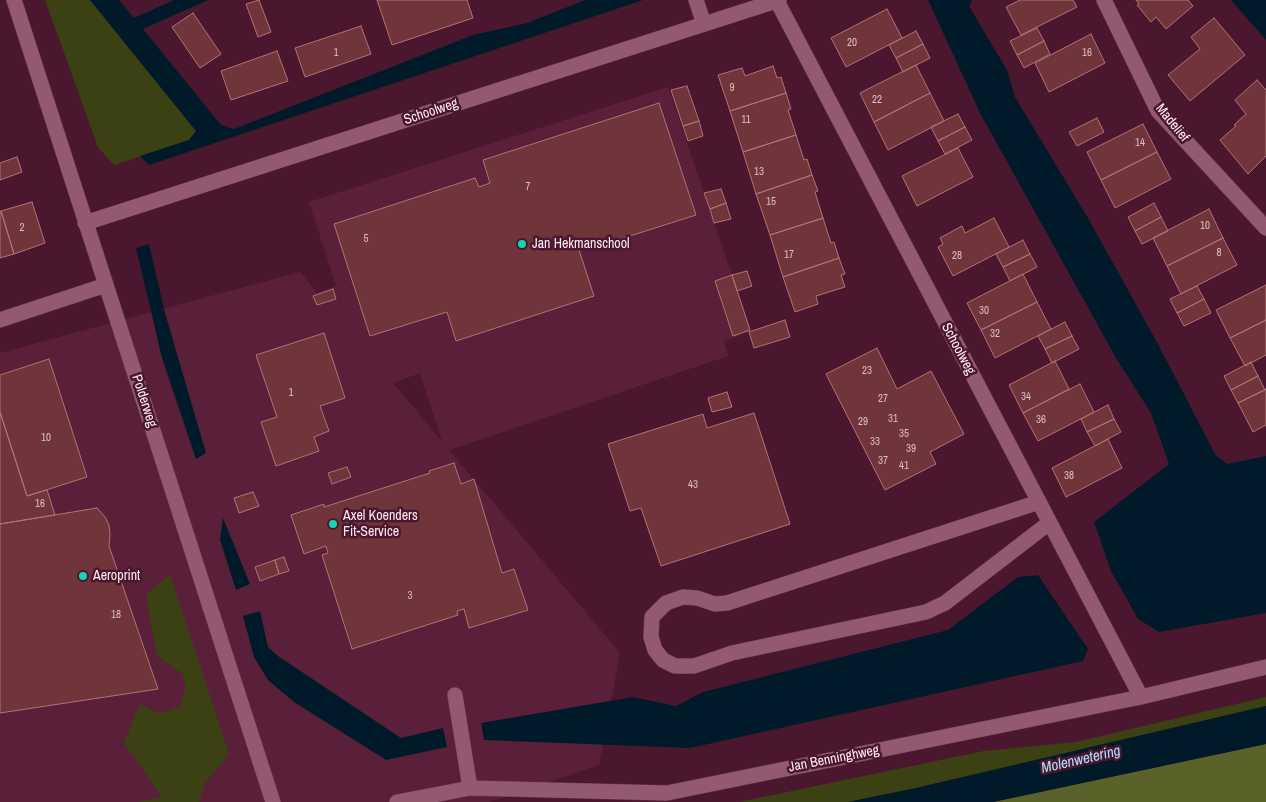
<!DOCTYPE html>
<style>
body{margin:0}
canvas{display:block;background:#4a172e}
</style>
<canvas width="1266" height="802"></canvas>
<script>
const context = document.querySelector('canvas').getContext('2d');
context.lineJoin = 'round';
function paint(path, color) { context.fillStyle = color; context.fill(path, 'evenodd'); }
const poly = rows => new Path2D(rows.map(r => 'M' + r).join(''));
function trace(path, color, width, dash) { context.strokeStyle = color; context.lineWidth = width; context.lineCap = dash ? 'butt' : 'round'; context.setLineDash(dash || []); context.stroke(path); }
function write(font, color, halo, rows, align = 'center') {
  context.font = font + ' "Archivo Narrow",sans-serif'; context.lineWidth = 5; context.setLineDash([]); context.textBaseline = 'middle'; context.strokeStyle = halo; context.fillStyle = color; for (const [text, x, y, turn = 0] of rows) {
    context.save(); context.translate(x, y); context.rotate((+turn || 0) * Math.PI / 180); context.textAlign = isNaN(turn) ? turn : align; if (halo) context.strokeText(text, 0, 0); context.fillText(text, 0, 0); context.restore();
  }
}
paint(poly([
 [668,87,751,331,724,341,728,356,449,450,620,653,599,765,489,802,0,802,0,353,300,272,317,293,336,286,309,202],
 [420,373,442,441,393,383]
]), '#5a203a');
paint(poly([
 [45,0,90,0,196,131,189,140,114,165,98,147],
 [170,574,229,754,205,783,199,802,137,802,162,797,124,743,140,704,157,713,170,710,181,705,185,686,183,674,157,656,146,595],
 [1266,697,1266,706,916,788,848,802,739,802,984,751,1076,742]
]), '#3b4113');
paint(poly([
 [1266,744,1266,802,993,802]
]), '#5b6229');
paint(poly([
 [90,0,119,0,134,18,174,0,208,0,143,29,221,125,234,129,473,35,527,23,585,0,643,0,149,165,140,156,189,140,196,131],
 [928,0,972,0,969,6,1007,70,1015,97,1088,218,1159,346,1215,454,1227,464,1266,456,1266,613,1159,632,1138,619,1111,571,1094,522,1169,464,1151,413,1116,358,980,113],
 [1231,0,1266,0,1266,40],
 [149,244,165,313,206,453,196,459,162,358,136,248],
 [223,518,250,584,236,590,220,540],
 [1038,575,1088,649,1083,661,690,748,484,740,481,723,633,697,676,706,703,692,948,630,1018,577],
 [260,611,268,647,278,656,401,738,443,728,447,747,386,760,294,702,268,680,254,657,243,616],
 [1266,706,1266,744,993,802,848,802,916,788]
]), '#001a2a');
const building = poly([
 [259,0,271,32,258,37,246,4,259,0],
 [377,0,467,0,473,18,392,45,377,0],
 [1020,0,1073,0,1077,7,1021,35,1006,7,1020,0],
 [1136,0,1188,0,1193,6,1166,29,1156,17,1151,22,1137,5,1139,4,1136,0],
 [887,9,902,38,846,67,831,38,887,9],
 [193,13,221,54,200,68,172,27,193,13],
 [1214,18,1245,55,1190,101,1168,75,1200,49,1191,37,1214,18],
 [361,26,371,54,305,77,295,48,361,26],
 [1037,28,1044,41,1017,55,1010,41,1037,28],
 [916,31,923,44,896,58,889,45,916,31],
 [1091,34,1105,63,1049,92,1035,63,1091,34],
 [1044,41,1050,54,1024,68,1017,55,1044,41],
 [923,44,930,58,903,72,896,58,923,44],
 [277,51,288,81,231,100,221,71,277,51],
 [916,65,930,93,874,122,860,93,916,65],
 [773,66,777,78,781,77,786,93,730,111,718,75,742,68,745,76,773,66],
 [1257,80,1266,90,1266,156,1248,174,1220,140,1236,126,1234,125,1246,114,1235,100,1257,80],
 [687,86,699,121,683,126,671,90,687,86],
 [786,93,791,109,788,110,796,135,743,152,730,111,786,93],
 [930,93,944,121,888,150,874,122,930,93],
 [659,103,696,215,589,249,588,247,579,250,594,296,456,341,447,312,370,336,334,224,475,178,479,187,490,183,483,160,659,103],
 [958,114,965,127,938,141,931,127,958,114],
 [1097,118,1104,132,1077,146,1069,132,1097,118],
 [699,121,703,136,688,141,683,126,699,121],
 [1143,124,1157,152,1101,180,1087,152,1143,124],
 [965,127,972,140,945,154,938,141,965,127],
 [796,135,804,160,807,159,812,175,756,194,743,152,796,135],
 [958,148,973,177,917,206,902,176,958,148],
 [1157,152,1171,179,1115,208,1101,180,1157,152],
 [17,157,22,172,0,180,0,163,17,157],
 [812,175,818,191,815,192,823,218,770,235,756,194,812,175],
 [721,189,726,203,710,209,704,193,721,189],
 [32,202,45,243,14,254,1,211,32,202],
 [726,203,731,219,714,223,710,209,726,203],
 [1154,203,1161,217,1135,231,1128,217,1154,203],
 [1209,209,1223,238,1167,266,1153,238,1209,209],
 [1,211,14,254,0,258,0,212,1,211],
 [1161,217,1168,231,1142,244,1135,231,1161,217],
 [823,218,831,243,834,242,839,258,783,277,770,235,823,218],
 [994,218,1009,247,953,276,938,247,943,244,940,238,962,226,965,233,994,218],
 [1223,238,1237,265,1181,294,1167,266,1223,238],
 [1023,240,1030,254,1003,267,996,254,1023,240],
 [1030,254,1037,267,1010,281,1003,267,1030,254],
 [839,258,845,274,841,275,845,287,816,296,818,304,795,312,783,277,839,258],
 [747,271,752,286,737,291,732,275,747,271],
 [1023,274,1037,302,981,330,967,303,1023,274],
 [732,275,750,330,733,336,715,281,732,275],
 [1266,285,1266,320,1230,338,1216,310,1266,285],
 [1197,286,1204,299,1177,313,1170,299,1197,286],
 [333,289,336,299,317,305,313,296,333,289],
 [1204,299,1211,313,1184,326,1177,313,1204,299],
 [1037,302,1051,329,995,358,981,330,1037,302],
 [785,320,790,337,754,348,749,332,785,320],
 [1266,320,1266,355,1245,366,1230,338,1266,320],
 [1065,322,1072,336,1045,349,1038,336,1065,322],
 [324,333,345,398,320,406,329,431,314,437,319,451,276,466,261,422,277,417,256,355,324,333],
 [1072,336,1079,349,1052,363,1045,349,1072,336],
 [877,348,897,389,931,371,964,434,930,452,936,464,885,490,826,374,877,348],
 [49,359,87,477,27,496,0,412,0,375,49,359],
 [1055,361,1069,389,1023,413,1009,385,1055,361],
 [1251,362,1258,376,1231,390,1224,376,1251,362],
 [1258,376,1265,390,1238,403,1231,390,1258,376],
 [1080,384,1094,412,1038,441,1023,413,1080,384],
 [1266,389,1266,425,1253,432,1238,403,1266,389],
 [727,392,732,407,712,412,708,398,727,392],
 [1108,405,1114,419,1087,432,1081,419,1108,405],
 [0,412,27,496,47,490,55,515,0,524,0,412],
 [754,413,790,524,661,566,641,508,630,511,608,444,703,414,707,428,754,413],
 [1114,419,1121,432,1095,446,1087,432,1114,419],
 [1108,439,1122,468,1066,497,1052,468,1108,439],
 [454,463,461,484,474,479,502,573,514,569,528,610,469,628,464,609,457,611,458,615,352,649,322,555,328,553,326,546,304,554,291,515,324,504,324,507,430,473,429,471,454,463],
 [347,467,351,477,332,484,328,473,347,467],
 [253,492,259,506,239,513,234,498,253,492],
 [97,508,105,517,109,525,110,535,109,546,158,689,0,713,0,524,97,508],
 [284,557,289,571,279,574,275,560,284,557],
 [275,560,279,574,260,581,255,567,275,560]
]);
paint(building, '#6f353a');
trace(building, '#b37276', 1);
const minor = poly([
 [14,0,273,802],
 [696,0,704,24],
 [1104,0,1158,111,1266,228],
 [777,1,1141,697],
 [85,223,779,0],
 [0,320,106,285],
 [1039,502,727,603,715,604,697,598,683,597,666,603,652,617,651,637,655,650,663,660,675,666,694,666,732,653,926,612,945,603,1049,523],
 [455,695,470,788],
 [397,802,470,788,667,793,1141,697,1266,667]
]);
trace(minor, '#60384b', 16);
trace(minor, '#93596f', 15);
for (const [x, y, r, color] of [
 [522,244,5,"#13d5b3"],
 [333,524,5,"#13d5b3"],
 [83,576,5,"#13d5b3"]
]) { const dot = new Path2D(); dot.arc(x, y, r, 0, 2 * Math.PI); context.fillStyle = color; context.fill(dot); trace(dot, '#4a172e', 2); }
write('11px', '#dbbdc3', null, [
 ["20",852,43],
 ["1",336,53],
 ["16",1087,53],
 ["9",732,88],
 ["22",877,100],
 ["11",746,120],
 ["14",1140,143],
 ["13",759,172],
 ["7",528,187],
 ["15",771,202],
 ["10",1205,226],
 ["2",22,228],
 ["5",366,239],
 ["8",1219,253],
 ["17",789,255],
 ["28",957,256],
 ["30",984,311],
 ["32",995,334],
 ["23",867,371],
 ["1",291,393],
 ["34",1026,397],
 ["27",883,399],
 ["31",893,419],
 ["36",1041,420],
 ["29",863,422],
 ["35",904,434],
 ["10",46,438],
 ["33",875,442],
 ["39",911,449],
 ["37",883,461],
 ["41",904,466],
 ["38",1069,476],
 ["43",693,485],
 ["16",40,504],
 ["3",410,596],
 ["18",116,615]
]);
write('14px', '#ffeaf1', '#4a172e', [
 ["Schoolweg",431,112,-18],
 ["Madelief",1172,123,51],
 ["Schoolweg",958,349,62],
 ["Polderweg",144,401,72],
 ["Jan Benninghweg",834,759,-11]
]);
write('14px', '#ffeaf1', '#4a172e', [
 ["Jan Hekmanschool",532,244],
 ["Axel Koenders",343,516],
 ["Fit-Service",343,532],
 ["Aeroprint",93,576]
], 'left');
write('italic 15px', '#aee0fe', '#4a172e', [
 ["Molenwetering",1081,760,-13]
]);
</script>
